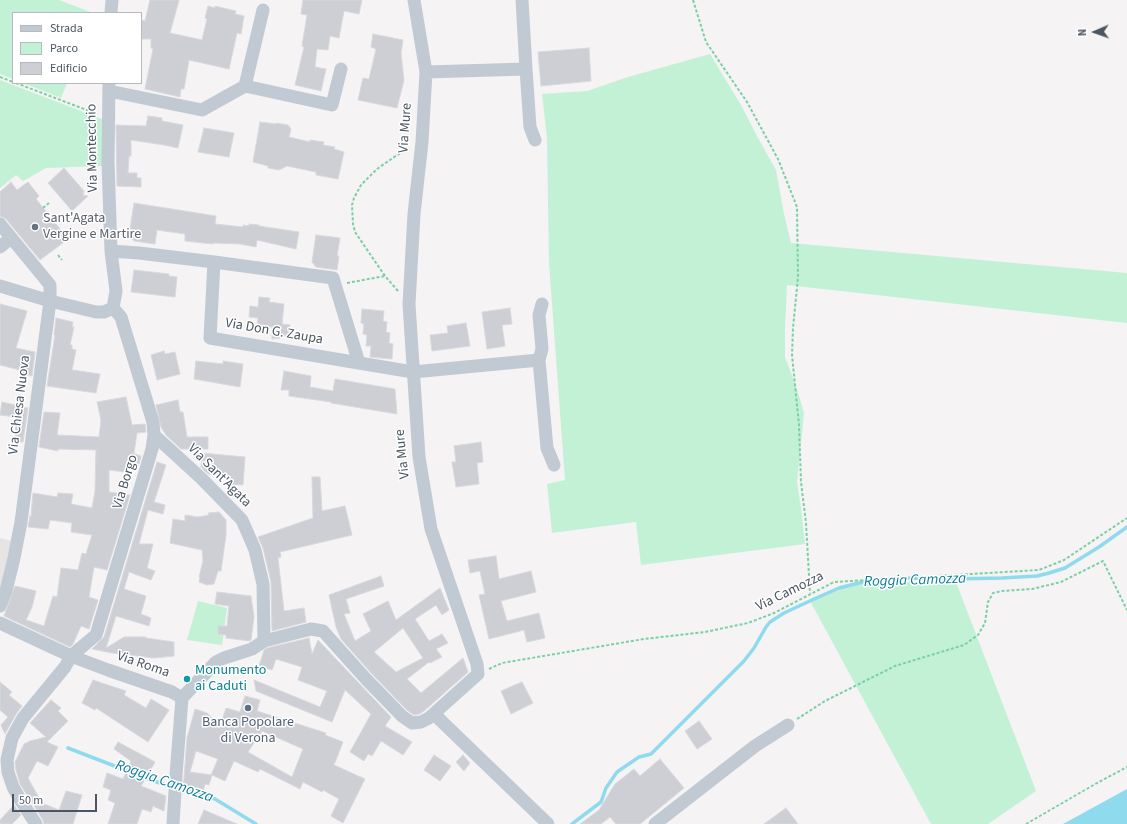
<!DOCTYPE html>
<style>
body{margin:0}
#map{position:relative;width:1127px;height:824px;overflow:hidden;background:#f5f3f3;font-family:"Source Sans 3",sans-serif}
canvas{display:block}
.legend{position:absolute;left:12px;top:12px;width:130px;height:72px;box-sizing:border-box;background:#fff;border:1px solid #b7bbc0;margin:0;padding:5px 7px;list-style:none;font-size:12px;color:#4a5661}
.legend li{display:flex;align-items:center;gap:8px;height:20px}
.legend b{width:20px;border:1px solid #b7bbc0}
.north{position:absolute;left:1075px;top:12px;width:40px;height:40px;-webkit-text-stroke:3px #fff;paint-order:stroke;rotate:268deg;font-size:11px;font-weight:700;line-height:16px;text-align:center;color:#4a5661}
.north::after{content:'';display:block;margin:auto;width:14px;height:18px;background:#4a5661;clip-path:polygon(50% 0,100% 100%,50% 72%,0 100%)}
.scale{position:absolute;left:12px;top:794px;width:85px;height:18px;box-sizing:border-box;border:2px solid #4a5661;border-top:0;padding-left:5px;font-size:12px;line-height:14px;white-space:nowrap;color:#4a5661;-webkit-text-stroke:3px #fff;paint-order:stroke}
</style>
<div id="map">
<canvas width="1127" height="824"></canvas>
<ul class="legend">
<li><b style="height:5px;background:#c1cad2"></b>Strada</li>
<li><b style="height:11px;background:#c3f1d5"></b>Parco</li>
<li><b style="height:11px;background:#cdcfd5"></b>Edificio</li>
</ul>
<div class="north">N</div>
<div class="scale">50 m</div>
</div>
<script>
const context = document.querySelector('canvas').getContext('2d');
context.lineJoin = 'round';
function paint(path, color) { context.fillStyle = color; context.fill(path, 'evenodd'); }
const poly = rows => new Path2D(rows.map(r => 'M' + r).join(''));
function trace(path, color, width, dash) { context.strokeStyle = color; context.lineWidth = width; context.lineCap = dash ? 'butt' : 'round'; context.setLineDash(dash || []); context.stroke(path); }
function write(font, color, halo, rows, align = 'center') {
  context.font = font + ' "Source Sans 3",sans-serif'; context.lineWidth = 3; context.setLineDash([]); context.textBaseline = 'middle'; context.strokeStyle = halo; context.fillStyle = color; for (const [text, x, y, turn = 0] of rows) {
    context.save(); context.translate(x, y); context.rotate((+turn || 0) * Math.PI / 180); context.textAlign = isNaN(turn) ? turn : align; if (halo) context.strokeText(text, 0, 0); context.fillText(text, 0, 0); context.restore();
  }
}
paint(poly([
 [0,538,12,541,0,596]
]), '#e6e4e5');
paint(poly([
 [0,0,59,0,93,13,13,13,13,79,0,74],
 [710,54,741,105,758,138,776,170,784,214,791,243,1127,273,1127,323,787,285,785,326,785,357,796,386,804,413,797,482,801,508,805,544,641,565,636,522,552,533,547,484,565,480,549,263,547,138,542,94,587,91,628,77],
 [0,80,102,119,102,166,46,168,23,181,16,175,0,188],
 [23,83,67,83,61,98],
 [875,582,956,582,1036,791,988,824,931,824,809,599,832,590,850,586],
 [198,601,227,608,222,645,187,640]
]), '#c3f1d5');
paint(poly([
 [1127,789,1127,824,1063,824]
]), '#90daee');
trace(poly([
 [68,748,130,772],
 [142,777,172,787],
 [199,794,215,799,256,824],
 [572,824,601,802,606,788,617,772,639,757,651,754,744,661,754,648,766,627,770,622,784,613,812,600,839,588,867,581,898,578,951,579,1002,578,1037,576,1049,573,1065,568,1099,547,1127,527]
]), '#90daee', 3.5);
const building = poly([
 [150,0,179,0,170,33,202,40,207,19,205,18,208,6,215,8,215,6,236,11,235,14,244,16,241,34,237,33,229,69,189,60,184,89,181,89,180,97,145,89,153,49,151,48,151,39,141,39,141,20,145,21,150,0],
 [303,0,362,0,359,14,344,11,339,38,330,36,328,50,317,49,315,67,326,69,321,91,295,85,304,47,302,46,307,15,301,14,303,0],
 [373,34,403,40,401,53,404,80,397,108,358,100,363,78,369,79,376,49,371,47,373,34],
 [589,48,591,81,541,86,538,52,589,48],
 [148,116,162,118,162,121,183,125,178,148,164,145,131,140,131,156,129,156,128,173,137,173,137,178,141,178,141,187,117,186,116,125,146,126,148,116],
 [260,122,276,124,276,123,288,125,291,129,289,137,310,142,310,140,324,142,323,145,335,147,334,149,344,152,338,179,316,175,316,172,287,166,279,170,268,168,268,166,253,162,260,122],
 [204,128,234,133,229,157,198,152,204,128],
 [64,168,84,191,83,195,88,196,72,211,48,183,64,168],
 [11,182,17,190,28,182,39,196,36,199,68,239,40,260,6,219,0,216,0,192,11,182],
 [134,203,216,216,215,224,243,227,243,225,249,226,249,224,259,225,259,226,299,232,296,249,257,240,256,247,240,244,213,243,213,244,185,241,185,234,157,230,155,244,134,241,134,240,130,239,130,229,134,203],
 [316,235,340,238,337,256,339,256,337,270,316,267,312,262,316,235],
 [134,270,169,274,169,276,177,277,175,297,131,292,134,270],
 [259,297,270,298,269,302,284,304,282,324,290,325,288,334,280,338,272,339,272,327,257,326,258,318,249,317,250,306,258,307,259,297],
 [0,304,27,311,16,348,35,352,32,376,20,373,20,370,0,365,0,304],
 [510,308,512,324,502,325,505,346,487,349,482,312,510,308],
 [362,309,384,311,383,321,387,322,386,332,390,333,389,343,393,344,392,359,370,357,371,346,366,346,367,335,363,334,364,324,361,323,362,309],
 [56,318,73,322,72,327,74,327,70,345,72,345,72,349,76,350,72,370,100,374,96,393,47,386,55,335,54,335,56,318],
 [466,323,470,346,432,351,430,335,448,333,447,326,466,323],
 [164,351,165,354,175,352,180,374,157,380,151,355,164,351],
 [196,361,223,364,223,361,243,364,240,387,194,379,196,361],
 [284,371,311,376,310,387,333,391,335,379,395,389,397,414,331,403,331,402,289,396,289,390,281,390,284,371],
 [126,397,132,425,145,424,146,432,137,433,134,453,132,453,141,456,139,464,127,462,126,472,109,470,109,492,130,495,107,570,94,567,89,597,98,600,89,629,81,626,73,644,70,647,4,616,15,586,36,591,32,607,26,620,44,626,53,596,57,597,61,568,78,570,82,553,86,554,92,535,71,532,72,523,50,520,48,529,28,527,30,516,31,516,33,493,57,497,58,493,73,494,71,504,92,508,95,491,96,450,58,449,58,451,39,447,44,412,60,413,57,435,99,437,101,420,97,402,126,397],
 [178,400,180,412,183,412,187,437,208,437,208,449,181,449,166,435,161,427,156,405,178,400],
 [2,402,28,408,23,442,15,442,16,417,0,415,2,402],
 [481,442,483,462,477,463,479,484,456,487,452,462,456,462,454,446,481,442],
 [202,453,245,457,243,485,230,484,230,476,208,474,201,467,202,453],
 [157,462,166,465,154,502,165,505,163,514,148,510,139,544,153,544,147,568,155,571,151,580,129,572,124,589,146,596,141,614,151,618,149,626,116,616,106,648,124,637,146,637,146,638,174,642,174,656,154,658,112,653,92,649,104,637,157,462],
 [312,477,320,477,322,511,345,506,352,535,280,552,281,557,278,558,284,611,304,608,306,622,272,631,271,582,263,548,258,537,313,518,312,477],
 [219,512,226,520,226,535,221,571,218,571,214,584,207,585,199,582,200,577,199,577,203,561,202,550,170,543,173,519,185,521,185,515,198,517,209,515,208,513,219,512],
 [496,556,499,579,531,571,536,592,501,601,507,621,539,613,545,638,527,642,524,630,489,639,479,595,485,594,480,571,470,573,468,560,496,556],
 [381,576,384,586,346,599,350,613,344,614,355,641,371,631,363,614,388,601,396,620,440,588,449,610,442,615,436,605,415,619,429,641,442,634,448,643,436,649,442,657,430,663,429,662,407,679,421,693,463,658,468,672,424,711,419,714,414,715,407,710,372,674,341,639,336,627,329,595,381,576],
 [403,628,423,658,396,672,374,652,403,628],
 [217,592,251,596,254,617,251,640,250,641,226,638,226,635,218,634,218,626,227,626,229,606,215,604,217,592],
 [309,638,312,654,318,640,391,717,385,726,412,742,403,755,381,741,372,756,368,754,364,761,350,752,371,714,345,690,332,722,256,691,254,680,320,707,327,691,298,680,302,667,276,659,272,670,259,666,264,650,267,648,309,638],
 [93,680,126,691,124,695,146,708,151,699,169,710,148,742,96,708,95,710,82,703,93,680],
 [0,682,12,692,9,695,22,706,16,714,5,734,1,725,8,717,0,710,0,682],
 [522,682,533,703,511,714,501,691,522,682],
 [245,696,260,700,257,711,326,733,325,735,343,742,334,765,365,779,343,823,331,816,339,799,323,790,322,792,303,782,300,789,260,769,258,772,234,761,225,781,212,775,209,785,205,784,202,796,183,792,187,738,195,709,207,713,220,726,226,708,240,712,245,696],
 [262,731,303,749,292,777,248,752,262,731],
 [196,751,218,759,211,775,212,775,190,772,196,751],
 [51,700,61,708,58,711,68,721,47,742,58,747,48,766,37,761,28,778,42,803,59,810,66,791,82,795,73,824,44,824,43,820,20,784,16,770,15,762,24,744,30,741,46,737,30,723,51,700],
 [699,721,712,739,697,749,685,731,699,721],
 [118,742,155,762,141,786,166,796,164,811,153,806,151,812,142,809,137,824,108,824,115,803,108,800,111,790,103,787,107,773,123,779,131,761,114,749,118,742],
 [434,755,451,766,440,781,424,770,434,755],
 [463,755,470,763,464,771,456,762,463,755],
 [660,759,684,788,640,824,616,824,610,817,601,824,580,824,599,810,615,784,624,777,634,769,640,776,660,759],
 [14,805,21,815,12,824,0,824,0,820,14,805],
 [786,808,798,824,764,824,786,808],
 [204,810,237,824,198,824,204,810]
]);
paint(building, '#cdcfd5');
trace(building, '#d7d9de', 1);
trace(poly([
 [693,0,706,42,747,102,778,159,797,207,798,277,793,328,792,355,799,425,801,482,806,523,810,593],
 [0,77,13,82],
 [16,83,97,114],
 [43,208,49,203],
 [58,255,62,260],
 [347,283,385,276],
 [398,291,385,276,355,232,353,224,352,205,354,198,361,185,377,169,397,155,410,148],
 [489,669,502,663,644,639,705,632,748,623,774,613,834,582,1039,570,1064,560,1127,518],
 [797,719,825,701,895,666,964,645,978,635,985,623,988,602,993,593,1002,591,1032,589,1061,582,1103,561,1127,610],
 [1026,824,1097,783,1127,767]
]), '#7ad0a6', 2, [3, 2]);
trace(poly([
 [522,0,526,69],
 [111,13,112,0],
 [426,72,526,69,530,127,535,140],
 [109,83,108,162,111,251,116,291,113,308],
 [245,86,263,10],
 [109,91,202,110,245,86,332,105,341,69],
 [0,224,50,285,50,301,21,522,14,558,6,591,0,606],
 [0,247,11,238],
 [111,251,139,253,214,262,333,278,359,363,210,338,214,262],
 [0,286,50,301,96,312,104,312,113,308],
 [539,360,542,349,539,315,542,304],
 [359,363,413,372,539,360,547,448,554,465],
 [154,435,201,478,242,520,255,550,263,584,264,641],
 [0,623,71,656,108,670,172,692,182,698],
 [182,698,216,662,224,658,252,649,264,641,311,629,323,631,366,679,402,716,412,723,421,722,429,718,478,674,477,664,431,529,419,457,409,304,414,214,422,142,426,72,414,0],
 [434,714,548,824],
 [36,824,21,801,13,787,8,772,7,760,12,738,23,718,65,667,71,656,96,635,152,449,154,435,153,422,121,317,113,308],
 [173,824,176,775,182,698],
 [655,824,755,746,788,725]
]), '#c1cad2', 13);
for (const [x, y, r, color] of [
 [35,227,4,"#6b7280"],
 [187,679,4,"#0f9aa8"],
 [248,708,4,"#5c6f8a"]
]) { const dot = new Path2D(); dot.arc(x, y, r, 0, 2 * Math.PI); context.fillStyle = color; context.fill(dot); trace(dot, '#fff', 1.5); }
write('14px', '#4a5661', '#fff', [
 ["Via Mure",406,128,-86],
 ["Via Montecchio",93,148,-91],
 ["Via Don G. Zaupa",274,332,10],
 ["Via Chiesa Nuova",20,405,-83],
 ["Via Mure",403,454,-96],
 ["Via Sant'Agata",219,476,45],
 ["Via Borgo",126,482,-73],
 ["Via Camozza",790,592,-26],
 ["Via Roma",143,665,19]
]);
write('14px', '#5b616d', '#fff', [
 ["Sant'Agata",43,219],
 ["Vergine e Martire",43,235]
], 'left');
write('14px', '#0d838f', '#fff', [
 ["Monumento",195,671],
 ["ai Caduti",195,687]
], 'left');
write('14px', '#4e5e75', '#fff', [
 ["Banca Popolare",248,723],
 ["di Verona",248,739]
]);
write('italic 15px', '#0c7c9b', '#fff', [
 ["Roggia Camozza",915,581,-2],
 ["Roggia Camozza",164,782,19]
]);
</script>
